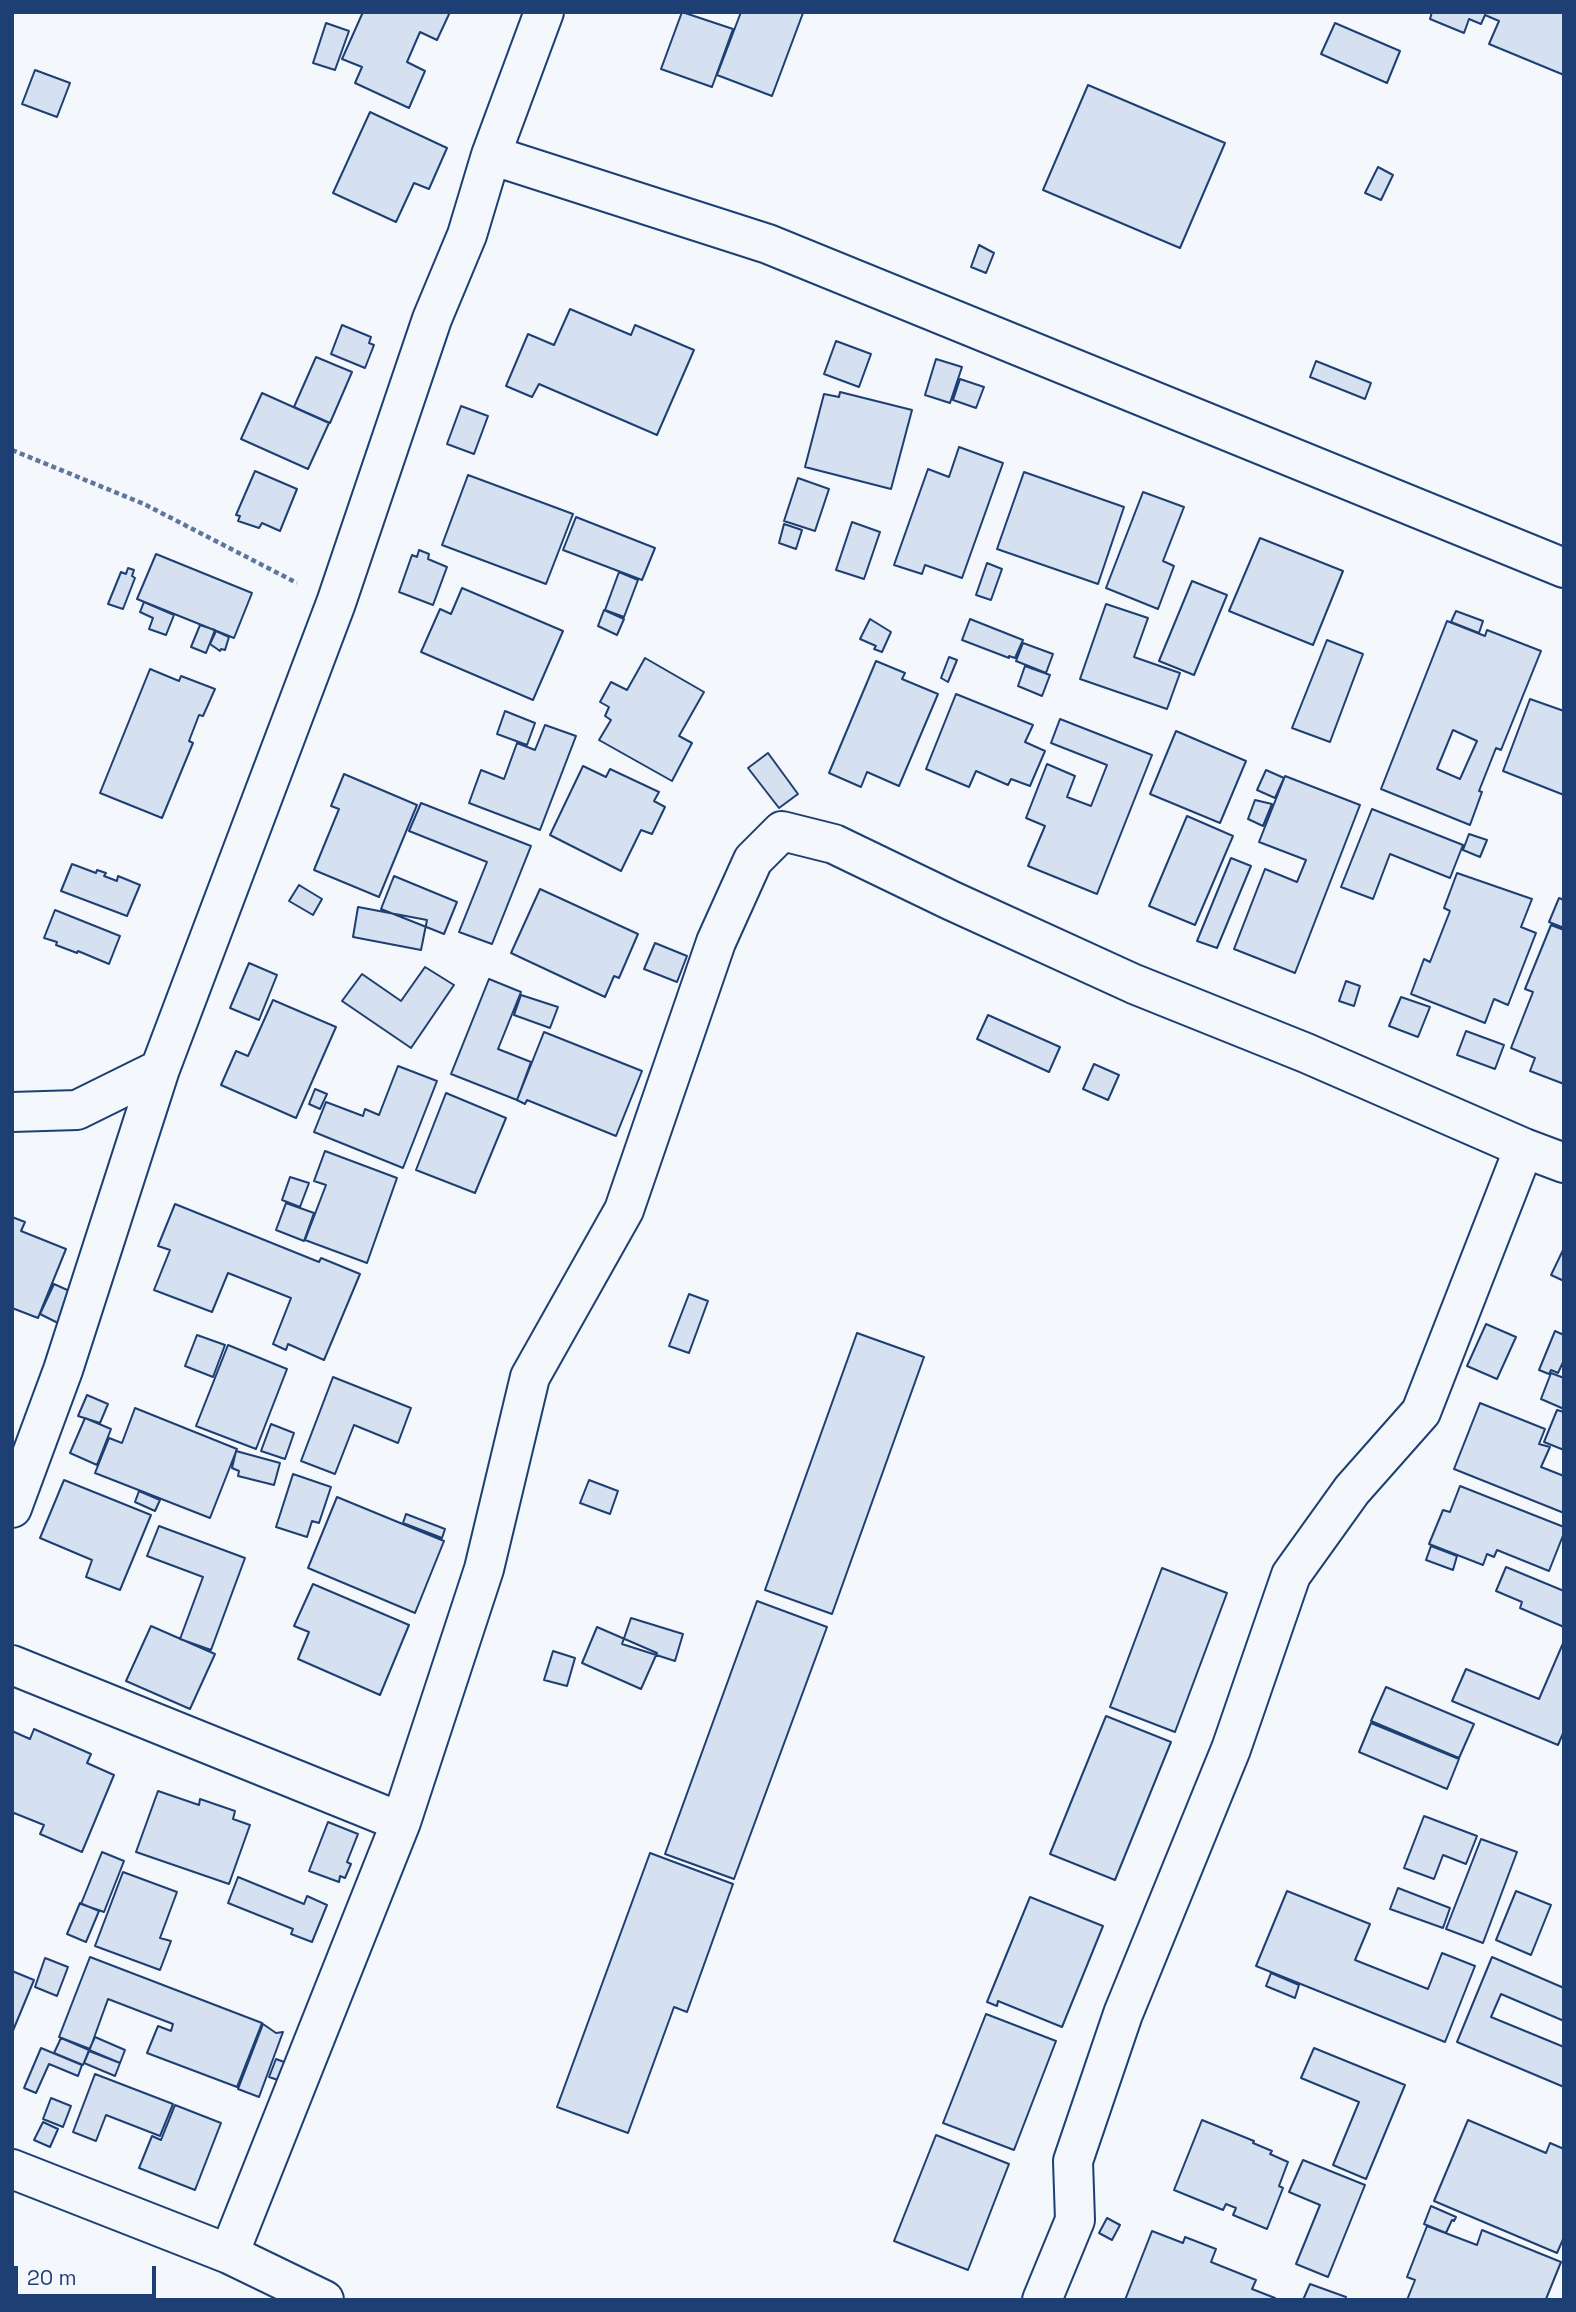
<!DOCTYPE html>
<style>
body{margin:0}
#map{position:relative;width:1576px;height:2312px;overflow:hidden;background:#f4f7fb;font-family:"Space Grotesk",sans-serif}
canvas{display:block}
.frame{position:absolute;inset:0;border:14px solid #1d3f73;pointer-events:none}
.scale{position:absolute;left:14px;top:2266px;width:142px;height:32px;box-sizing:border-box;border:4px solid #1d3f73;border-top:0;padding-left:9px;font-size:21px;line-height:24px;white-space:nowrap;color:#1d3f73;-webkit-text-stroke:5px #f4f7fb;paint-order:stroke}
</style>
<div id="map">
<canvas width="1576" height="2312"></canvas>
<div class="frame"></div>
<div class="scale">20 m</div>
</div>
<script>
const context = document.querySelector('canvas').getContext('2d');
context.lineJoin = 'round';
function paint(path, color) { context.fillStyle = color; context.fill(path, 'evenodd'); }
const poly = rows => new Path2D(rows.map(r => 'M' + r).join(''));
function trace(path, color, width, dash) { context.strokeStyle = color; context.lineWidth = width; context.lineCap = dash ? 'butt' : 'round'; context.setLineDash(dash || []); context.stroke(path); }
const building = poly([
 [363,12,450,12,437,40,420,32,407,62,425,71,409,108,355,83,362,67,342,59,363,12],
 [682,12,733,29,712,87,661,69,682,12],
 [741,12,803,13,772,96,717,75,741,12],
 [1432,12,1564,12,1564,75,1489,44,1499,21,1485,15,1481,24,1469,19,1464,33,1430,19,1432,12],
 [326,23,349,31,335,70,313,63,326,23],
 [1335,23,1400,51,1387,83,1321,54,1335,23],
 [35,70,70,83,57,117,22,104,35,70],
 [1088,85,1225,143,1180,248,1043,190,1088,85],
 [370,112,447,148,429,189,414,183,396,222,333,193,370,112],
 [1378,167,1393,175,1381,200,1365,193,1378,167],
 [979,245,994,253,986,273,971,267,979,245],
 [570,309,631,335,635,325,694,350,657,435,539,384,532,397,506,386,528,334,554,345,570,309],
 [342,325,371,337,369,343,374,345,365,368,331,354,342,325],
 [836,341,871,354,859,387,824,374,836,341],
 [316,357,352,372,330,423,294,407,316,357],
 [936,359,962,367,950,403,925,395,936,359],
 [1316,361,1371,383,1365,399,1310,377,1316,361],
 [960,379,984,387,976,408,953,400,960,379],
 [840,392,912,410,891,489,805,467,824,394,839,397,840,392],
 [262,393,329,423,308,469,241,439,262,393],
 [461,406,488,416,474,454,447,444,461,406],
 [959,447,1003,463,962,578,925,565,922,574,894,565,928,469,949,477,959,447],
 [255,471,297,489,280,531,262,523,259,528,238,521,240,516,236,515,255,471],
 [1024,472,1124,507,1098,584,997,549,1024,472],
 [468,475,573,514,546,584,442,545,468,475],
 [798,478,829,489,815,531,784,521,798,478],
 [1143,492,1184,507,1163,561,1174,566,1158,609,1106,588,1143,492],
 [576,517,655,548,642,580,563,550,576,517],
 [852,522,880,532,864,579,836,570,852,522],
 [784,524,802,530,796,549,779,543,784,524],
 [1260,538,1343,571,1313,645,1229,611,1260,538],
 [419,550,429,554,428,559,447,567,433,605,399,592,412,555,417,557,419,550],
 [156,554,252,593,234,638,137,599,156,554],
 [987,563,1002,569,991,600,976,595,987,563],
 [128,568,134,570,132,576,135,578,123,609,108,604,121,572,126,574,128,568],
 [619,572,638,580,624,617,605,610,619,572],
 [1192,581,1227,595,1194,675,1159,661,1192,581],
 [462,588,563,631,533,700,421,652,440,609,451,614,462,588],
 [144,602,174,615,166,635,149,629,153,618,140,612,144,602],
 [1106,604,1148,618,1134,657,1180,673,1167,709,1080,679,1106,604],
 [604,610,624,619,617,635,598,626,604,610],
 [1456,611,1483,621,1479,633,1451,622,1456,611],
 [870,619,891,632,882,652,874,649,876,646,860,639,870,619],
 [970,619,1023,640,1015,658,1009,656,1009,658,962,640,970,619],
 [1447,621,1485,636,1487,630,1541,651,1501,750,1496,748,1479,791,1482,792,1470,825,1381,789,1447,621],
 [1453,730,1477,741,1460,779,1437,769,1453,730],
 [200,625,215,630,206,653,191,647,200,625],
 [216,631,229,637,225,650,221,649,220,651,210,644,216,631],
 [1327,640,1363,654,1330,742,1292,728,1327,640],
 [1023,643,1053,654,1046,673,1016,661,1023,643],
 [949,657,957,660,948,682,941,678,949,657],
 [645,658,704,692,679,736,692,743,672,781,599,740,611,720,605,716,609,707,600,702,611,682,627,690,645,658],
 [876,661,905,673,902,679,938,694,899,786,867,772,861,787,829,773,876,661],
 [1025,666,1050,675,1042,696,1018,686,1025,666],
 [150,669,179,681,181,676,215,689,203,716,199,715,189,741,193,743,162,818,100,793,150,669],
 [956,694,1033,725,1025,742,1045,751,1030,786,1011,779,1008,785,976,771,969,787,926,769,956,694],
 [1530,699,1564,711,1564,795,1503,771,1530,699],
 [505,711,535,723,527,745,497,734,505,711],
 [1060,719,1152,755,1097,894,1028,866,1045,826,1026,818,1047,764,1075,776,1067,797,1091,806,1107,765,1051,743,1060,719],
 [545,725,576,736,540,830,469,803,481,770,504,779,517,743,535,750,545,725],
 [1176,731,1246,761,1220,823,1150,794,1176,731],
 [768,753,798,794,779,808,748,768,768,753],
 [583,766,606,777,610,769,659,792,654,801,665,807,652,834,641,830,621,871,550,835,583,766],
 [1266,770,1284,778,1275,798,1257,790,1266,770],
 [344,774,417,805,379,897,314,870,339,809,331,806,344,774],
 [1285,776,1360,805,1295,973,1234,949,1265,869,1297,882,1306,860,1259,842,1285,776],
 [1255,800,1272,804,1263,826,1248,819,1255,800],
 [421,803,531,846,492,944,459,932,487,862,409,831,421,803],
 [1372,809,1463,845,1450,878,1390,854,1373,899,1341,887,1372,809],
 [1187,816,1233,836,1195,925,1149,906,1187,816],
 [1469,834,1487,840,1480,857,1463,850,1469,834],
 [1231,858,1251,866,1217,948,1197,941,1231,858],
 [72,864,96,873,97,870,106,873,104,876,117,881,118,876,140,885,127,916,61,891,72,864],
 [1457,873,1532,899,1521,927,1536,933,1508,1005,1494,999,1485,1023,1411,994,1424,959,1430,962,1450,911,1444,908,1457,873],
 [394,876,457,902,444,934,381,909,394,876],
 [299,885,322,899,313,915,289,901,299,885],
 [540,889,638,934,619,978,614,976,605,997,511,953,540,889],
 [1559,898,1564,900,1564,928,1549,922,1559,898],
 [358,907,427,920,421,950,353,937,358,907],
 [55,910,120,936,109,964,78,951,77,953,56,945,57,942,44,938,55,910],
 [1551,925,1564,930,1564,1084,1530,1071,1535,1058,1511,1048,1533,992,1525,989,1551,925],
 [655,943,687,956,677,982,644,969,655,943],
 [249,963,277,975,259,1020,230,1008,249,963],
 [425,967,454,985,411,1048,342,1001,362,974,401,1001,425,967],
 [489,979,521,992,498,1049,531,1062,517,1100,451,1074,489,979],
 [1346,981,1360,986,1354,1006,1339,1001,1346,981],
 [521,995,558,1007,550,1028,514,1015,521,995],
 [1401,997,1430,1007,1418,1037,1389,1026,1401,997],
 [273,1000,336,1027,296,1118,221,1085,236,1051,248,1056,273,1000],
 [988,1015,1060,1047,1049,1072,977,1039,988,1015],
 [1466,1031,1504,1045,1495,1069,1457,1055,1466,1031],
 [544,1032,642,1071,616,1136,527,1100,525,1104,517,1100,544,1032],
 [1094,1064,1119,1075,1108,1100,1083,1089,1094,1064],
 [398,1066,437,1081,403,1168,314,1132,326,1102,363,1116,365,1109,379,1115,398,1066],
 [315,1089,327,1094,320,1109,309,1104,315,1089],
 [446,1093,506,1118,475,1193,416,1170,446,1093],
 [325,1151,397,1178,367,1263,305,1240,326,1185,314,1181,325,1151],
 [290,1177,309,1183,300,1207,282,1200,290,1177],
 [286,1203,314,1213,304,1241,276,1230,286,1203],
 [175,1204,319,1262,321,1258,360,1274,324,1360,288,1344,286,1350,273,1344,291,1298,228,1273,212,1312,154,1290,170,1250,158,1246,175,1204],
 [12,1217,25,1222,21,1231,66,1249,38,1318,12,1308,12,1217],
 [1564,1248,1564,1281,1551,1275,1564,1248],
 [54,1284,74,1293,60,1324,40,1314,54,1284],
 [689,1294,708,1301,689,1353,669,1346,689,1294],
 [1486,1324,1516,1337,1497,1379,1467,1366,1486,1324],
 [1555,1331,1564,1335,1564,1360,1558,1373,1551,1370,1549,1374,1539,1370,1555,1331],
 [857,1333,924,1357,832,1614,765,1590,857,1333],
 [197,1335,225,1345,213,1377,185,1366,197,1335],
 [228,1345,287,1369,256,1449,196,1426,228,1345],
 [1551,1373,1564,1378,1564,1409,1541,1399,1551,1373],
 [333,1377,411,1408,398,1443,354,1425,335,1474,301,1461,333,1377],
 [87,1395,108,1404,100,1423,78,1416,87,1395],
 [1480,1403,1545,1429,1539,1444,1550,1447,1541,1467,1564,1476,1564,1513,1454,1469,1480,1403],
 [135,1408,237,1449,210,1518,95,1473,109,1438,122,1443,135,1408],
 [1557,1410,1564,1412,1564,1450,1544,1442,1557,1410],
 [85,1418,111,1429,97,1465,70,1453,85,1418],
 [271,1424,294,1433,285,1459,261,1451,271,1424],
 [236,1451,280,1463,274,1485,238,1476,239,1471,232,1468,236,1451],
 [293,1474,331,1487,319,1523,312,1521,307,1537,276,1527,293,1474],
 [64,1480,151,1515,120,1590,86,1577,92,1560,40,1538,64,1480],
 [589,1480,618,1491,610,1514,580,1503,589,1480],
 [1460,1486,1564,1527,1564,1533,1549,1571,1497,1550,1494,1557,1487,1554,1483,1565,1429,1544,1443,1510,1450,1512,1460,1486],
 [139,1491,160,1500,155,1511,135,1502,139,1491],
 [337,1497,444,1541,415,1613,308,1568,337,1497],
 [406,1514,445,1529,442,1538,403,1523,406,1514],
 [159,1526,245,1558,211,1650,180,1639,203,1577,147,1556,159,1526],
 [1431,1546,1457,1556,1453,1570,1426,1560,1431,1546],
 [1506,1567,1564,1591,1564,1627,1520,1608,1522,1602,1496,1591,1506,1567],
 [1162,1568,1227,1593,1175,1732,1110,1707,1162,1568],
 [313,1584,409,1625,380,1695,298,1659,309,1632,294,1626,313,1584],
 [757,1601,827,1627,734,1879,665,1854,757,1601],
 [631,1618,683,1634,675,1661,622,1644,631,1618],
 [151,1626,215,1654,190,1709,126,1681,151,1626],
 [597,1627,657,1653,641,1689,582,1663,597,1627],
 [1564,1641,1564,1731,1558,1745,1452,1701,1466,1669,1539,1699,1564,1641],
 [553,1651,575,1658,567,1686,544,1680,553,1651],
 [1386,1687,1474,1724,1459,1758,1371,1721,1386,1687],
 [1106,1716,1171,1742,1115,1880,1050,1854,1106,1716],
 [1371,1723,1459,1759,1447,1789,1359,1752,1371,1723],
 [34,1729,91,1754,87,1763,114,1775,82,1852,40,1834,44,1825,14,1813,12,1817,12,1731,30,1739,34,1729],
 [158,1791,199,1805,200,1799,235,1811,233,1819,250,1825,229,1884,136,1852,158,1791],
 [1424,1816,1477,1836,1466,1864,1443,1855,1434,1879,1404,1868,1424,1816],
 [328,1822,358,1834,347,1862,351,1864,345,1878,340,1876,339,1882,309,1871,328,1822],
 [1481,1839,1517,1852,1483,1943,1446,1929,1481,1839],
 [102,1852,124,1861,104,1912,81,1904,102,1852],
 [650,1853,733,1884,687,2012,674,2007,628,2133,557,2107,650,1853],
 [123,1872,177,1892,160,1938,171,1941,160,1970,95,1946,123,1872],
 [238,1877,304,1904,307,1896,327,1905,312,1942,291,1934,293,1929,228,1903,238,1877],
 [1398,1888,1450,1908,1443,1928,1390,1909,1398,1888],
 [1287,1891,1370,1924,1355,1960,1428,1989,1442,1953,1475,1966,1445,2042,1256,1966,1287,1891],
 [1516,1891,1551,1905,1531,1955,1496,1940,1516,1891],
 [1030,1897,1103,1926,1062,2027,998,2001,997,2006,987,2002,1030,1897],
 [80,1903,99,1911,86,1942,67,1934,80,1903],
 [90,1957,262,2023,237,2087,147,2053,158,2026,171,2031,173,2024,108,1999,90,2049,59,2037,90,1957],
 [1492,1957,1564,1988,1564,2021,1501,1994,1491,2017,1564,2047,1564,2087,1457,2042,1492,1957],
 [45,1958,68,1967,57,1996,35,1987,45,1958],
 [12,1971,34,1980,12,2033,12,1971],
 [1271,1973,1299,1985,1295,1998,1266,1986,1271,1973],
 [986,2014,1056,2041,1014,2150,943,2123,986,2014],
 [263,2024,276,2033,283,2032,259,2097,238,2089,263,2024],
 [95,2037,125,2050,120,2063,89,2050,95,2037],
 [61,2038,89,2050,83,2065,54,2053,61,2038],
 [41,2048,82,2065,78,2076,49,2064,36,2093,24,2088,41,2048],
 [1314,2048,1405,2085,1366,2179,1333,2165,1359,2102,1301,2078,1314,2048],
 [89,2051,120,2063,115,2076,84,2063,89,2051],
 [276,2059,287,2063,281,2081,269,2077,276,2059],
 [95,2074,173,2104,160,2136,106,2115,96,2141,73,2132,95,2074],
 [51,2098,71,2106,63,2127,43,2119,51,2098],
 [175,2105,221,2123,195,2190,139,2168,152,2136,161,2140,175,2105],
 [1202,2120,1254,2141,1253,2143,1272,2151,1270,2154,1288,2162,1279,2186,1283,2188,1267,2229,1233,2215,1236,2208,1226,2204,1223,2210,1174,2190,1202,2120],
 [1468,2120,1546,2153,1550,2143,1564,2149,1564,2237,1557,2253,1434,2201,1468,2120],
 [43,2122,58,2129,50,2147,34,2140,43,2122],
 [936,2135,1009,2164,968,2270,894,2241,936,2135],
 [1303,2160,1365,2185,1328,2277,1296,2264,1320,2205,1289,2192,1303,2160],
 [1431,2206,1456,2217,1454,2221,1452,2220,1446,2233,1424,2224,1431,2206],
 [1107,2218,1120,2225,1112,2240,1099,2233,1107,2218],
 [1427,2226,1477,2245,1482,2230,1561,2262,1546,2299,1407,2300,1415,2280,1407,2277,1427,2226],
 [1152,2231,1183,2243,1185,2237,1216,2249,1211,2262,1256,2280,1252,2289,1275,2298,1275,2300,1125,2300,1152,2231],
 [1310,2284,1346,2297,1345,2300,1303,2300,1310,2284]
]);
paint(building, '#d5e0f0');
trace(building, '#1d3f73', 2);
const minor = poly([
 [491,155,544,12],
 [12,1112,77,1110,160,1069,336,603,432,319,467,235,491,155,768,244,1564,568],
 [12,1508,63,1370,160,1069],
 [12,1665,401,1822],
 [12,2169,229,2254,324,2300],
 [229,2254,401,1822,484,1569,530,1377,624,1210,716,942,753,860,782,831,834,844,950,900,1134,984,1306,1053,1524,1148,1564,1163],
 [1042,2300,1075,2220,1073,2161,1123,2014,1231,1749,1291,1575,1352,1490,1421,1412,1524,1148]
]);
trace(minor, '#1d3f73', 42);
trace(poly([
 [12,450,144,504,297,583]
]), '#5e769c', 4.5, [5, 3.5]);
trace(minor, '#f4f7fb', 38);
</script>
